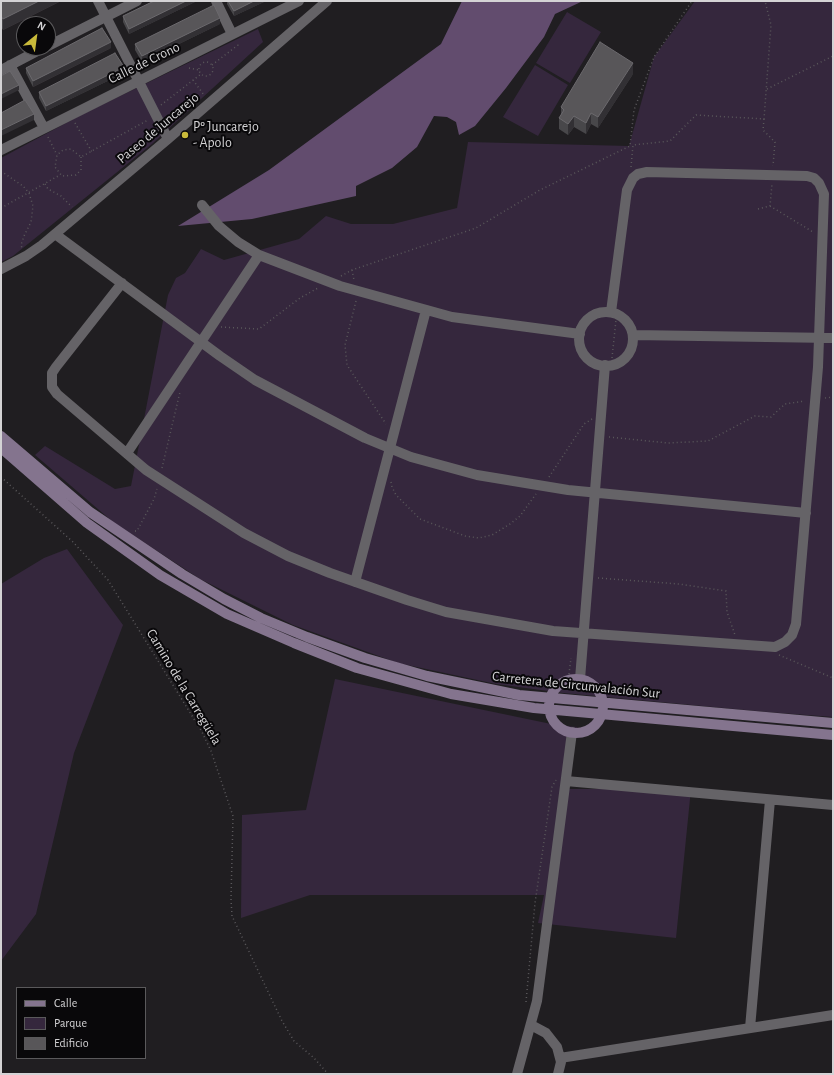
<!DOCTYPE html>
<meta charset="utf-8">
<style>
body{margin:0}
#map{position:relative;width:834px;height:1075px;overflow:hidden;background:#201e21;font-family:"Alegreya Sans",sans-serif}
canvas{display:block}
.frame{position:absolute;inset:0;border:2px solid #d4d3d5;pointer-events:none}
.legend{position:absolute;left:16px;top:987px;width:130px;height:72px;box-sizing:border-box;background:#09080a;border:1px solid #5a595b;margin:0;padding:5px 7px;list-style:none;font-size:12px;color:#d4d3d5}
.legend li{display:flex;align-items:center;gap:8px;height:20px}
.legend b{width:20px;border:1px solid #5a595b}
.north{position:absolute;left:16px;top:16px;width:40px;height:40px;box-sizing:border-box;background:#09080a;border:1px solid #5a595b;border-radius:50%;rotate:29deg;font-size:11px;font-weight:700;line-height:16px;text-align:center;color:#d4d3d5}
.north::after{content:'';display:block;margin:auto;width:14px;height:18px;background:#c9ba3a;clip-path:polygon(50% 0,100% 100%,50% 72%,0 100%)}
</style>
<div id="map">
<canvas width="834" height="1075"></canvas>
<div class="frame"></div>
<ul class="legend">
<li><b style="height:5px;background:#84748e"></b>Calle</li>
<li><b style="height:11px;background:#35273d"></b>Parque</li>
<li><b style="height:11px;background:#585659"></b>Edificio</li>
</ul>
<div class="north">N</div>
</div>
<script>
const context = document.querySelector('canvas').getContext('2d');
context.lineJoin = 'round';
function paint(path, color) { context.fillStyle = color; context.fill(path, 'evenodd'); }
const poly = rows => new Path2D(rows.map(r => 'M' + r).join(''));
function trace(path, color, width, dash) { context.strokeStyle = color; context.lineWidth = width; context.lineCap = dash ? 'butt' : 'round'; context.setLineDash(dash || []); context.stroke(path); }
function write(font, color, halo, rows, align = 'center') {
  context.font = font + ' "Alegreya Sans",sans-serif'; context.lineWidth = 4; context.setLineDash([]); context.textBaseline = 'middle'; context.strokeStyle = halo; context.fillStyle = color; for (const [text, x, y, turn = 0] of rows) {
    context.save(); context.translate(x, y); context.rotate((+turn || 0) * Math.PI / 180); context.textAlign = isNaN(turn) ? turn : align; if (halo) context.strokeText(text, 0, 0); context.fillText(text, 0, 0); context.restore();
  }
}
paint(poly([
 [695,1,833,1,833,717,767,712,563,693,496,684,398,663,293,625,200,579,113,522,35,455,45,446,115,489,131,486,168,295,176,278,185,273,201,249,224,260,299,239,326,216,351,224,393,224,457,208,468,142,629,146,654,57],
 [567,12,601,32,570,83,536,63],
 [258,29,263,42,152,144,13,256,1,262,1,158,79,116],
 [535,65,568,85,538,136,503,117],
 [67,549,123,625,74,753,36,914,1,961,1,584,44,558],
 [335,679,556,725,577,727,565,789,691,789,676,938,538,923,544,895,310,895,241,918,242,815,306,810]
]), '#35273d');
paint(poly([
 [462,1,583,1,555,14,544,37,506,88,475,126,459,135,456,122,447,117,434,116,417,147,392,168,356,186,356,196,252,219,178,226,269,170,441,44]
]), '#624c6e');
trace(poly([
 '199 69a7 7 0 1 1 14 0a7 7 0 1 1-14 0Z',
 [212,65,238,45,237,43],
 [189,68,199,70],
 [193,80,204,95],
 [767,89,833,56],
 [161,105,201,74],
 [764,119,763,130,775,142,773,166],
 [75,123,92,152],
 [48,137,57,155],
 [81,157,81,170,76,175,62,176,55,167,57,155,63,150,71,149,81,157,148,120],
 [631,167,633,145,670,141,696,115,764,119,771,25,765,1],
 [1,171,23,186,29,193,33,206,31,222,24,236,21,245,22,248],
 [45,184,48,189,61,196,72,207],
 [770,206,813,232],
 [1,208,60,175],
 [758,209,770,206,772,184],
 [352,270,354,280],
 [341,276,352,270,476,228,540,190,630,146,634,110,654,57,692,1],
 [356,301,345,345,347,365,386,424],
 [221,327,259,329,300,298,318,288],
 [612,358,616,320],
 [825,398,833,397],
 [609,437,668,443,708,441,755,416,771,417,785,404,805,401],
 [162,468,180,392],
 [1,477,73,542,108,580,202,732,211,751,233,816,231,899,232,916,282,1021,294,1041,314,1058,328,1074],
 [549,477,584,424,592,419],
 [391,482,392,487,396,495,420,519,465,536,479,538,492,535,510,524,520,516,536,494],
 [135,531,137,531,154,499,157,489],
 [598,578,679,584,726,591,727,612,735,635],
 [779,655,833,678],
 [567,690,571,658],
 [526,1002,535,903,552,787,556,780]
]), '#5a585b', 1.5, [1, 3]);
trace(poly([
 [98,1,168,139],
 [216,1,232,34],
 [48,46,137,1],
 [10,65,44,128],
 [1,70,43,48],
 [1,150,299,1],
 [202,205,219,226,238,242,259,255,340,286,452,317,580,334],
 [55,234,220,356,255,380,365,438,411,457,477,475,568,490,806,513],
 [1,269,26,256,42,245,168,139,327,1],
 [122,283,56,367,52,373,52,387,57,394,146,470,244,533,288,556,330,573,407,600,446,612,553,631,775,647,785,642,792,635,796,624,818,367,824,194,819,183,814,178,807,176,647,172,638,174,633,178,627,190,611,312],
 '579 339a27 27 0 1 1 54 0a27 27 0 1 1-54 0Z',
 [633,335,833,338],
 [127,453,259,255],
 [355,582,426,310],
 [580,679,605,365],
 [566,781,833,805],
 [531,1025,546,1033,557,1047,561,1062,558,1074],
 [750,1028,770,800],
 [560,1058,833,1015],
 [517,1074,537,1001,572,732]
]), '#656367', 10);
trace(poly([
 [1,436,90,512,182,574,224,599,261,618,307,637,365,658,427,676,519,695,833,723],
 [1,448,87,523,160,575,227,614,294,643,357,668,451,694,534,708,833,735],
 '549 706a27 27 0 1 1 54 0a27 27 0 1 1-54 0Z'
]), '#84748e', 10);
paint(poly([
 [1,1,61,1,3,30,1,27],
 [154,1,197,1,129,34,123,22,123,16],
 [227,1,266,1,234,16,227,4],
 [220,24,142,62,135,50,135,44],
 [111,48,33,87,26,73,26,68],
 [124,73,46,111,39,98,39,92],
 [633,74,598,128,591,124,586,134,574,127,568,135,559,129,559,118,561,115,561,107]
]), '#48474a');
paint(poly([
 [39,1,61,1,3,30,3,19],
 [186,1,197,1,129,34,129,29],
 [254,1,266,1,234,16,234,11],
 [220,18,220,24,142,62,142,56],
 [111,42,111,48,33,87,33,81],
 [633,63,633,74,598,128,598,117],
 [124,67,124,73,46,111,46,106],
 [19,85,19,90,1,99,1,94],
 [591,113,591,124,586,134,586,123],
 [34,114,34,120,1,136,1,130],
 [574,116,574,127,568,135,568,124]
]), '#323034');
const building = poly([
 [1,1,39,1,3,19,1,16,1,1],
 [154,1,186,1,129,29,123,16,154,1],
 [228,1,254,1,234,11,228,1],
 [214,5,220,18,142,56,135,44,214,5],
 [102,28,111,42,33,81,26,68,102,28],
 [600,42,633,63,598,117,591,113,586,123,574,116,568,124,559,118,564,110,561,107,600,42],
 [115,53,124,67,46,106,39,92,115,53],
 [10,71,19,85,1,94,1,76,10,71],
 [25,100,34,114,1,130,1,113,25,100]
]);
paint(building, '#585659');
trace(building, '#6b696d', 1);
for (const [x, y, r, color] of [
 [185,135,4,"#c9ba3a"]
]) { const dot = new Path2D(); dot.arc(x, y, r, 0, 2 * Math.PI); context.fillStyle = color; context.fill(dot); trace(dot, '#09080a', 1.5); }
write('14px', '#d4d3d5', '#09080a', [
 ["Calle de Crono",144,63,-26],
 ["Paseo de Juncarejo",158,128,-40],
 ["Carretera de Circunvalación Sur",576,685,6],
 ["Camino de la Carregüela",184,687,59]
]);
write('14px', '#d4d3d5', '#09080a', [
 ["Pº Juncarejo",193,127],
 ["- Apolo",193,143]
], 'left');
</script>
